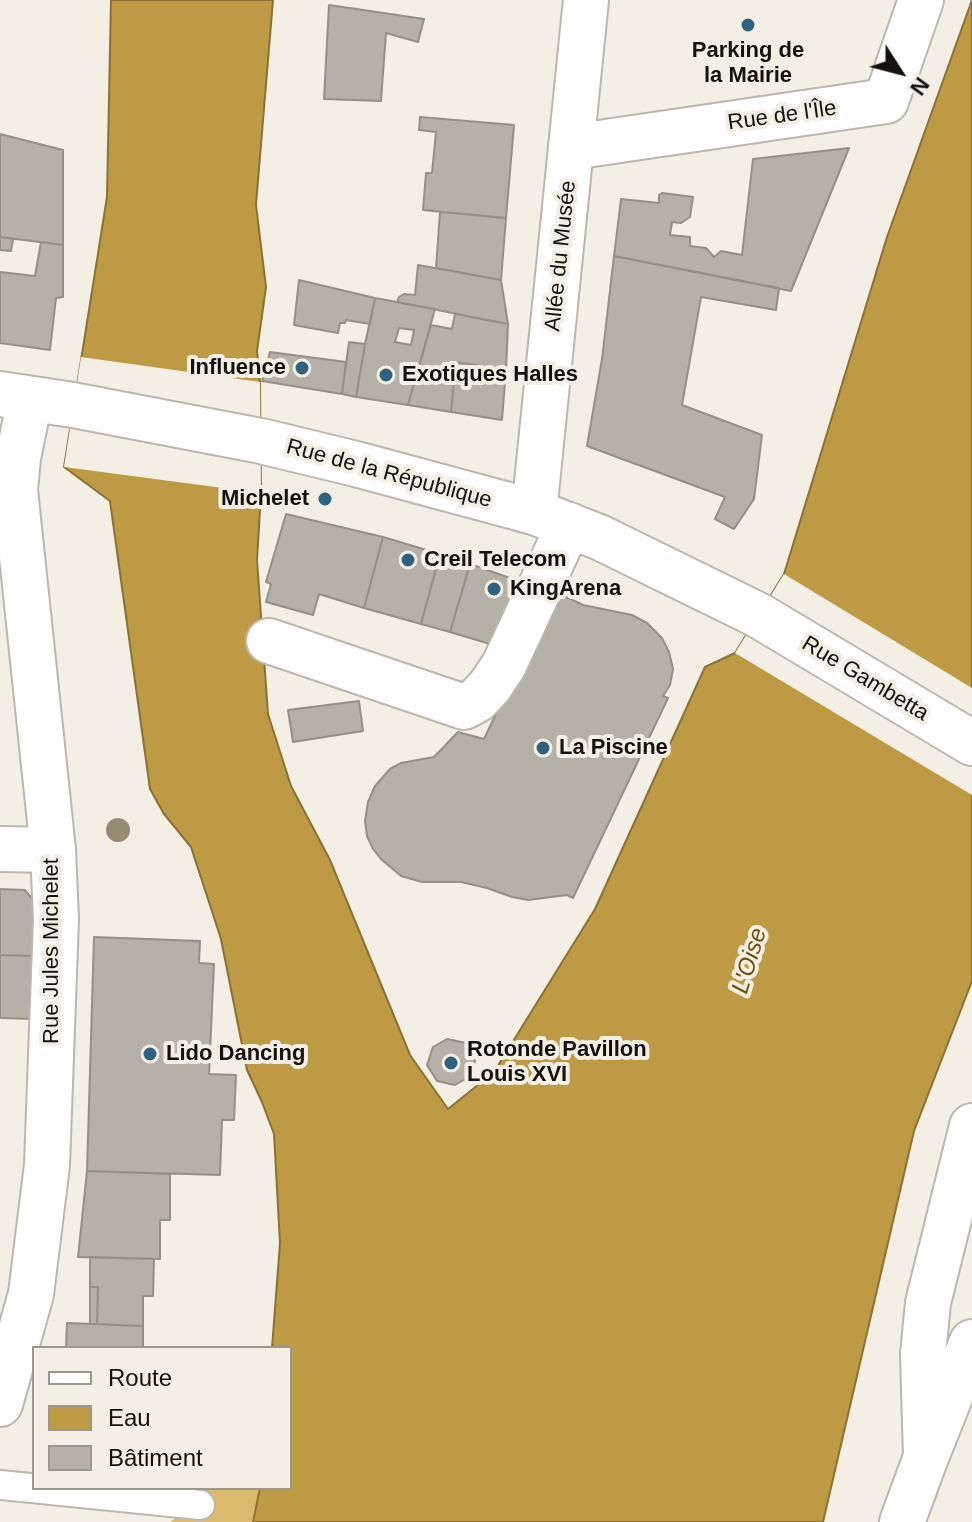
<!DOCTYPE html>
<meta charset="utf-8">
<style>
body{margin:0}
#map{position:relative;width:972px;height:1522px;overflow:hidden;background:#f4efe5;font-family:Arial,sans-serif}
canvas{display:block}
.legend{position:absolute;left:32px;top:1346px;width:260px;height:144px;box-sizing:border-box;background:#f4efe5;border:2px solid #9a978f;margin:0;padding:10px 14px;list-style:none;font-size:24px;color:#14120f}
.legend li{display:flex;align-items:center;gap:16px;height:40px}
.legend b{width:40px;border:2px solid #9a978f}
.north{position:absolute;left:860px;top:32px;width:80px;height:80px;-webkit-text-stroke:6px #f4efe5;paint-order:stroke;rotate:126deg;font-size:22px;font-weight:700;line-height:32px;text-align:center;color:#14120f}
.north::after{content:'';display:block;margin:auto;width:28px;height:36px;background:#14120f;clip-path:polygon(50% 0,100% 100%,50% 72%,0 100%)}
</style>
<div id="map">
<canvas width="972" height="1522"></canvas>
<ul class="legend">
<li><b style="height:10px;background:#fff"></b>Route</li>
<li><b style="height:22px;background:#bf9a44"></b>Eau</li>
<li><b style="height:22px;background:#b5b1a7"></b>Bâtiment</li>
</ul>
<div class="north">N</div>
</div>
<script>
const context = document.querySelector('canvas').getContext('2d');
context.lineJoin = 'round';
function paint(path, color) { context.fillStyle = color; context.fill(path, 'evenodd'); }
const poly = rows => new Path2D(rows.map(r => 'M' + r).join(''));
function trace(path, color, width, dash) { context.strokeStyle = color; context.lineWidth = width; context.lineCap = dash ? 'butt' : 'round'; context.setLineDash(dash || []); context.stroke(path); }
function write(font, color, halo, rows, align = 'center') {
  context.font = font + ' Arial,sans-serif'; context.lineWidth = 8; context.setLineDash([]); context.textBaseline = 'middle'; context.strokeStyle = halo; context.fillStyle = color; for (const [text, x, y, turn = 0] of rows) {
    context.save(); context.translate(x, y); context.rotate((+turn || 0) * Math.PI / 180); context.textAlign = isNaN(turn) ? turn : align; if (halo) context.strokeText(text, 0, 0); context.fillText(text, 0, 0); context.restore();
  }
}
paint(poly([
 [159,1488,260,1488,253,1522,170,1522,176,1518,207,1519,209,1498]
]), '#dcba6d');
const water = poly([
 [111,0,273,0,256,205,266,287,257,351,260,382,261,493,257,560,268,714,291,786,330,860,410,1055,448,1109,494,1072,595,909,705,667,735,653,784,574,887,237,972,0,972,981,914,1131,823,1522,253,1522,260,1488,290,1488,290,1348,272,1348,280,1243,274,1134,262,1102,247,1070,221,939,191,847,164,814,150,789,110,501,64,467,107,197,111,0]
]);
paint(water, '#bf9a44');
trace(water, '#8c7134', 2);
paint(poly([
 [81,357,260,382,261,493,64,467],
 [784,574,972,688,972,795,735,653]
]), '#f4efe5');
const building = poly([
 [329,5,424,19,418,42,386,33,381,101,324,99,329,5],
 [420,117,514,125,506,218,423,210,426,173,432,173,436,132,419,130,420,117],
 [0,134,63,150,63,245,0,237,0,134],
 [849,148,791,291,614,256,621,199,659,203,659,195,662,193,693,197,690,217,681,223,672,222,670,235,690,237,690,246,706,248,714,257,721,251,742,255,753,159,849,148],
 [440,212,506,218,501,280,436,268,440,212],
 [0,237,13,239,11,251,0,250,0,237],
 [41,242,63,245,63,297,56,298,50,350,0,343,0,272,35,276,41,242],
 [614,256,779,288,776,310,701,297,682,405,762,435,754,499,734,529,715,519,725,497,587,446,602,359,614,256],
 [418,265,501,280,508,324,397,302,399,297,404,294,415,295,418,265],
 [299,280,375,298,370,324,346,320,345,323,340,323,338,333,294,325,299,280],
 [375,298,435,309,408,405,356,397,365,344,375,298],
 [399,328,414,330,411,345,395,342,399,328],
 [455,314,508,324,506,370,456,362,451,412,408,405,431,325,452,329,455,314],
 [349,342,365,344,356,397,342,394,349,342],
 [270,352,346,362,342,394,262,381,270,352],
 [456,362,506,370,502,420,451,412,456,362],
 [286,514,383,537,364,608,319,594,313,615,266,602,271,584,266,582,286,514],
 [383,537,440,554,421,624,364,608,383,537],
 [440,554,470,564,450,632,421,624,440,554],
 [470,564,530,585,500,647,450,632,470,564],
 [556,592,583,605,632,615,647,623,662,638,669,652,673,669,670,685,663,696,668,698,573,898,567,895,528,900,512,897,487,888,461,882,422,882,401,876,381,859,373,849,367,836,365,821,368,802,375,786,390,769,401,763,434,757,458,732,484,739,534,634,556,592],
 [359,701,363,731,293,742,288,710,359,701],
 [0,889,25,890,38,906,35,956,0,955,0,889],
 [94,937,200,941,199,963,214,964,209,1074,236,1075,234,1120,222,1120,220,1175,87,1171,94,937],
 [0,955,35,956,35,1019,0,1018,0,955],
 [447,1039,466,1043,475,1061,471,1076,455,1085,437,1081,427,1065,433,1047,447,1039],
 [87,1171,170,1174,170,1220,160,1220,160,1259,78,1257,87,1171],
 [90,1257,154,1259,153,1296,143,1296,143,1326,97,1324,98,1287,90,1287,90,1257],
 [90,1287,98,1287,97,1324,90,1324,90,1287],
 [67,1323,143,1326,143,1348,66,1348,67,1323]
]);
paint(building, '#b5b1a7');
trace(building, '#949087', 2);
const service = poly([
 [0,1485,200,1505]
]);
const minor = poly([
 [572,147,886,101,921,0],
 [534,512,586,0],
 [269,641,464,707,477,700,490,686,504,665,569,525],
 [0,1404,31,1294,47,1165,56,919,53,850],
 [926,1457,923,1354,928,1303,972,1126],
 [902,1522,926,1457,972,1342]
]);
const secondary = poly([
 [0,394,73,405,261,441,356,464,534,512,599,537,758,615,972,743],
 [0,849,53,850,15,490,18,458,30,399]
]);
trace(service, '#bcb7ae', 32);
trace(minor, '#bcb7ae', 48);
trace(secondary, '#bcb7ae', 48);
trace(service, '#fff', 28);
trace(minor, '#fff', 44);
trace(secondary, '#fff', 44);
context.fillStyle = '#978c73';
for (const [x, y] of [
 [118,830]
]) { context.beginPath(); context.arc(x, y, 12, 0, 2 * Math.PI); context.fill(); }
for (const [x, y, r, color] of [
 [748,25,8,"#2e627f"],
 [302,368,8,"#2e627f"],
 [386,375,8,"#2e627f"],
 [325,499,8,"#2e627f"],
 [408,560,8,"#2e627f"],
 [494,589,8,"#2e627f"],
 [543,748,8,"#2e627f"],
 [150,1054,8,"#2e627f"],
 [451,1063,8,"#2e627f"]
]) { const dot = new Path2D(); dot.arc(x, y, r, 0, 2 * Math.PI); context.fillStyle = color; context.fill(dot); trace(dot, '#f4efe5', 3); }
write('bold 22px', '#14120f', '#f4efe5', [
 ["Parking de",748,51,"center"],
 ["la Mairie",748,76,"center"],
 ["Influence",286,368,"right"],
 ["Exotiques Halles",402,375],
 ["Michelet",309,499,"right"],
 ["Creil Telecom",424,560],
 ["KingArena",510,589],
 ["La Piscine",559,748],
 ["Rotonde Pavillon",467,1050],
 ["Louis XVI",467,1075],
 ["Lido Dancing",166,1054]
], 'left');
write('22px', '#14120f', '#f4efe5', [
 ["Rue de l'Île",782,116,-8],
 ["Allée du Musée",561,256,-84],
 ["Rue de la République",389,474,15],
 ["Rue Gambetta",865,679,31],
 ["Rue Jules Michelet",52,951,-90]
]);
write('italic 24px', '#6b520f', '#f4efe5', [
 ["L'Oise",750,961,-73]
]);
</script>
